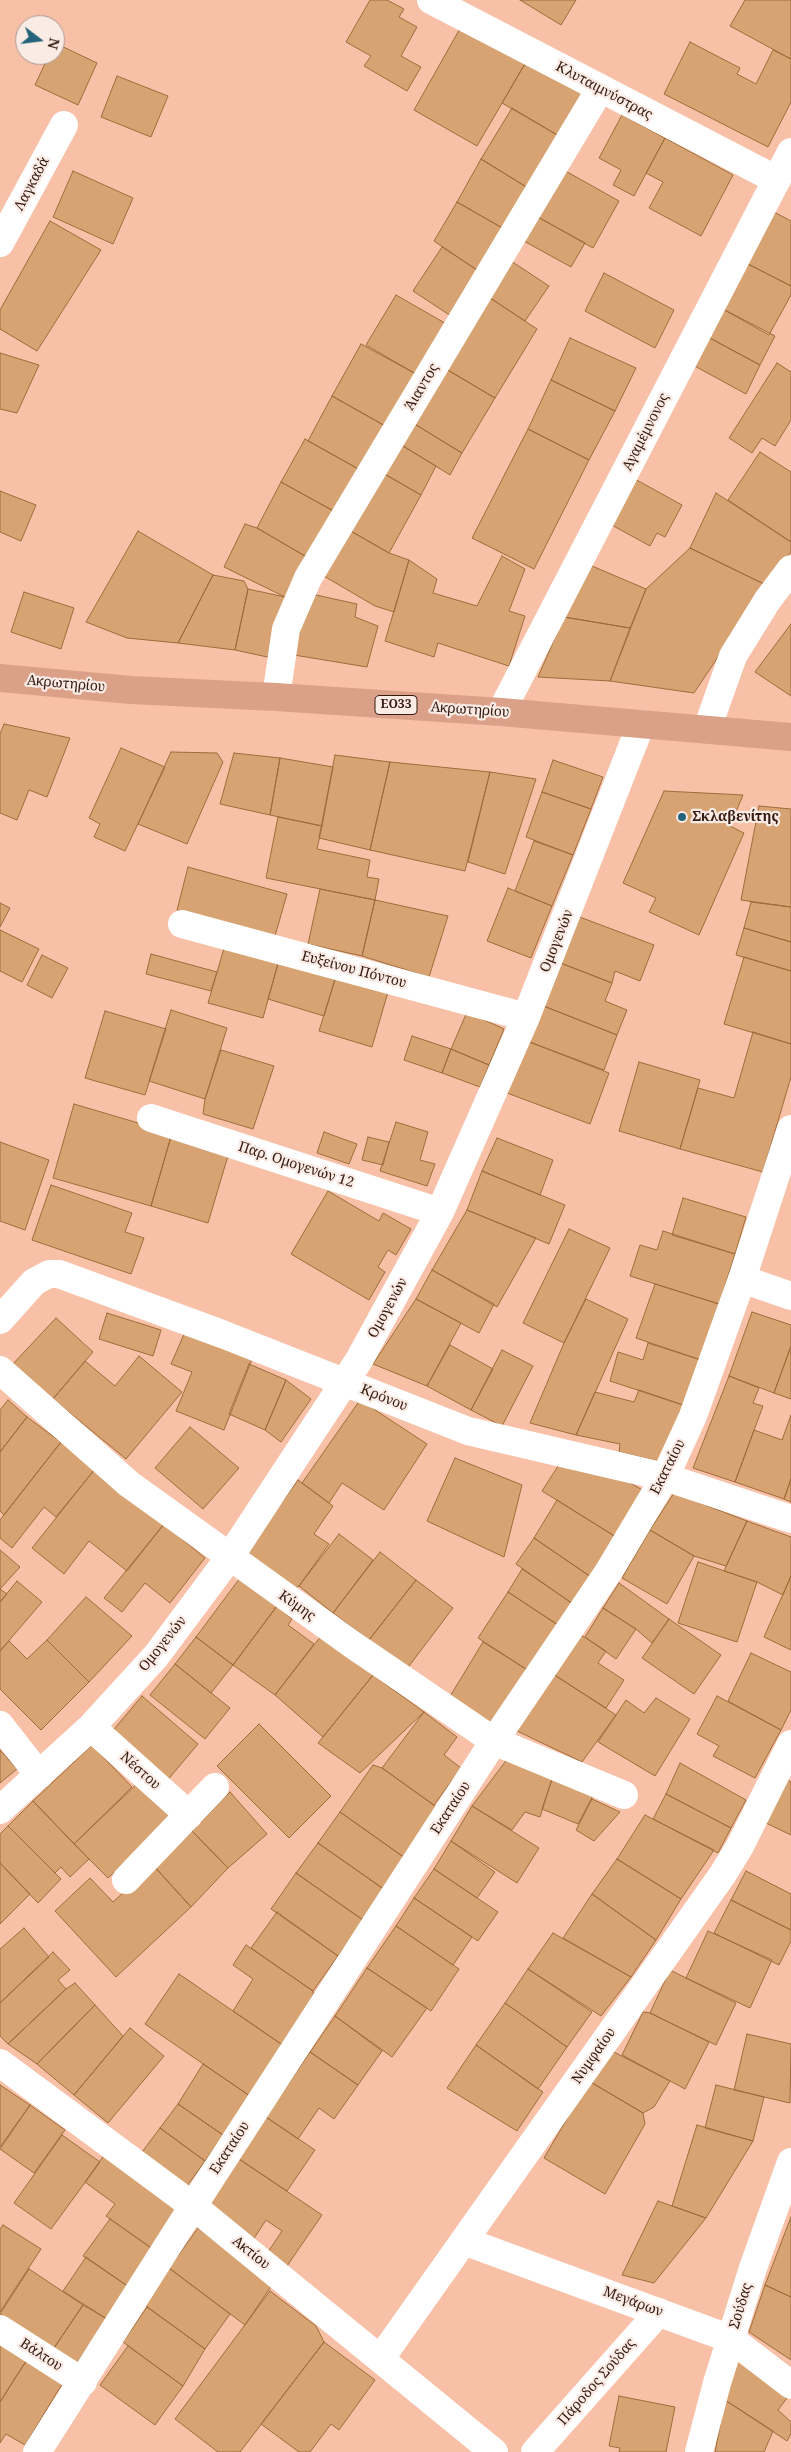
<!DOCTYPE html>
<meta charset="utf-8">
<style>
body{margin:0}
#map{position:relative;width:791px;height:2452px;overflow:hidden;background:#f8c0a7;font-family:"Noto Serif",serif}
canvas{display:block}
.north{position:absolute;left:15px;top:15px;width:50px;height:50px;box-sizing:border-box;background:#faebe5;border:1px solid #ab978f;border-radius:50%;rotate:105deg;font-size:14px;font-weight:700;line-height:20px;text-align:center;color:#341a0f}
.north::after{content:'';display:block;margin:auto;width:18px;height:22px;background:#246379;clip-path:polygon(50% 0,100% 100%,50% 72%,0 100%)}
</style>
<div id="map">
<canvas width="791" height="2452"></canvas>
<div class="north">N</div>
</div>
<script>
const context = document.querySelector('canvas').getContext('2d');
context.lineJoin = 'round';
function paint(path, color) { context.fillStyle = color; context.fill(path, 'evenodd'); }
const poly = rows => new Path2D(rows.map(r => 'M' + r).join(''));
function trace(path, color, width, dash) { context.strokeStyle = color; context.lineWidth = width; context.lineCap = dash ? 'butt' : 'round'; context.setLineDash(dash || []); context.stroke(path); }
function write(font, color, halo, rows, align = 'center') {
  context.font = font + ' "Noto Serif",serif'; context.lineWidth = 4.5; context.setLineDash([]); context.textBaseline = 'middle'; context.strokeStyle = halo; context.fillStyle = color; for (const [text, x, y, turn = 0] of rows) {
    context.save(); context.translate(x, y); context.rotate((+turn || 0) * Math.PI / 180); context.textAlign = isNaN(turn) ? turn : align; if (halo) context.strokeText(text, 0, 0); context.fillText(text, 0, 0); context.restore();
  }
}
const building = poly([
 [370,0,387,0,404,9,399,17,417,27,401,56,421,67,407,91,364,66,371,56,346,42,370,0],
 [520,0,576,0,561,25,520,0],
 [745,0,791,0,791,59,730,26,745,0],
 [462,25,526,62,477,146,414,110,462,25],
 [690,42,740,68,737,74,756,84,773,50,791,59,791,102,768,147,664,94,690,42],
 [55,43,97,63,78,105,35,85,49,55,55,55,55,43],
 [526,62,584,93,559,136,502,103,526,62],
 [117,76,168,96,151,137,101,117,117,76],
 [512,108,559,136,528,188,481,159,512,108],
 [622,115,665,138,634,196,613,185,621,170,599,158,622,115],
 [665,138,733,175,701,236,649,208,663,182,646,173,665,138],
 [481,159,528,188,504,229,457,202,481,159],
 [562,169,619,201,593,248,536,216,562,169],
 [73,171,133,198,113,244,53,217,73,171],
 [457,202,504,229,483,274,434,241,457,202],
 [772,211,791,221,791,286,746,263,772,211],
 [536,216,585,243,571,267,522,240,536,216],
 [50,221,101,250,37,351,0,329,0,310,50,221],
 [442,247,483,274,454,318,413,291,442,247],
 [511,261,549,286,525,321,487,296,511,261],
 [746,263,791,286,791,295,769,335,721,308,746,263],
 [604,273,674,310,655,348,585,311,604,273],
 [396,295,450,326,416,374,366,345,396,295],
 [487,296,537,329,495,398,441,366,487,296],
 [721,308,775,336,760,365,706,336,721,308],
 [706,336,760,365,746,394,691,364,706,336],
 [570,338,636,368,615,411,551,380,570,338],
 [361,344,416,374,387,427,332,396,361,344],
 [0,353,39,365,17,413,0,409,0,353],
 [777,363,791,372,791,420,775,446,762,438,752,453,729,438,777,363],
 [441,366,495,398,462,453,408,420,441,366],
 [551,380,615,411,589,460,528,429,551,380],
 [332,396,387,427,362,471,308,441,332,396],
 [408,420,462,453,450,475,395,441,408,420],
 [528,429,589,460,534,569,472,538,528,429],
 [305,439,362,471,339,514,281,482,305,439],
 [398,443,436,466,421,495,381,472,398,443],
 [760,452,791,472,791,542,728,500,760,452],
 [381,472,421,495,389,553,349,530,381,472],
 [633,478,682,505,665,537,657,533,650,546,608,523,633,478],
 [281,482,339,514,305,556,257,528,281,482],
 [0,491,36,505,21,541,0,532,0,491],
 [716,493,791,542,791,552,766,585,690,548,716,493],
 [245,524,257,528,305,556,285,597,224,567,245,524],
 [349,530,389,553,409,560,394,612,375,606,322,575,349,530],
 [138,531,213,575,178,643,127,638,86,622,138,531],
 [690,548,766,585,694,693,610,681,646,589,690,548],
 [502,556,525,569,509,611,525,616,509,666,438,643,434,657,385,641,409,560,437,579,433,593,477,606,502,556],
 [592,566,646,589,630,628,564,617,592,566],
 [213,575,244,581,248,589,235,650,178,643,213,575],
 [248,589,285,597,272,658,235,650,248,589],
 [24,592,74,608,61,649,11,632,24,592],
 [307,593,357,604,355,617,378,626,367,667,294,655,307,593],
 [564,617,630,628,610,681,538,677,564,617],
 [791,624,791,696,755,672,791,624],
 [4,724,70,738,47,797,29,790,17,820,0,813,0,734,4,724],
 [121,748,165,767,125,851,94,837,100,824,89,818,121,748],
 [171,752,217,753,223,762,187,844,138,824,171,752],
 [234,753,280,758,270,815,220,804,234,753],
 [335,755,390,762,370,850,319,838,335,755],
 [280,758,333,767,322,826,270,815,280,758],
 [553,760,603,777,591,809,542,792,553,760],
 [390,762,490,772,465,871,370,850,390,762],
 [490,772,536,779,505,874,468,862,490,772],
 [664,791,743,795,730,826,744,833,699,935,649,912,656,898,623,883,664,791],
 [542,792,591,809,573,855,526,837,542,792],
 [759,806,791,809,791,907,741,900,759,806],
 [278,817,322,826,317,849,370,860,367,877,379,879,375,900,266,878,278,817],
 [534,841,573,855,552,906,515,891,534,841],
 [188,867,287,894,275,936,177,910,188,867],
 [508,888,552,906,531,958,487,941,508,888],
 [320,889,375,900,362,956,308,944,320,889],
 [375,900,448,916,429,977,362,956,375,900],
 [751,902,791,907,791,942,744,928,751,902],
 [0,903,10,908,0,927,0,903],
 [577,916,654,945,640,981,615,971,612,983,558,962,577,916],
 [744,928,791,942,791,971,736,955,744,928],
 [0,930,39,949,22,982,0,971,0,930],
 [225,945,279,960,263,1018,208,1003,225,945],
 [151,954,217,972,211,991,146,974,151,954],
 [42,955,68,968,52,998,27,985,42,955],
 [744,957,791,971,791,1044,724,1024,744,957],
 [279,960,336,976,324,1016,268,999,279,960],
 [558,962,612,983,605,1001,627,1010,617,1035,541,1005,558,962],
 [336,976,388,992,372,1047,319,1031,336,976],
 [541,1005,617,1035,604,1070,527,1041,541,1005],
 [171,1010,227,1028,205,1099,149,1081,171,1010],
 [105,1011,166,1029,145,1095,85,1078,105,1011],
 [467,1012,504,1029,489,1065,451,1049,467,1012],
 [753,1032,791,1044,791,1077,763,1172,680,1149,698,1088,734,1098,753,1032],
 [412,1036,451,1049,442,1073,404,1060,412,1036],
 [527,1041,609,1073,590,1124,507,1093,527,1041],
 [451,1049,489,1065,480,1087,442,1073,451,1049],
 [221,1050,274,1066,253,1129,203,1114,205,1099,221,1050],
 [639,1062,700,1080,680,1149,619,1131,639,1062],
 [74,1104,172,1133,151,1206,53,1178,74,1104],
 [396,1122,428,1132,420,1160,435,1164,427,1186,380,1171,396,1122],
 [324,1132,357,1144,349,1164,317,1153,324,1132],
 [172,1133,230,1149,208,1223,151,1206,172,1133],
 [368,1137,389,1142,383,1165,362,1160,368,1137],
 [497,1138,553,1160,540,1195,482,1171,497,1138],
 [0,1142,49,1160,25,1230,0,1221,0,1142],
 [482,1171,565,1205,549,1244,467,1210,482,1171],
 [51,1185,132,1213,125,1232,144,1238,131,1274,32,1240,51,1185],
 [328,1191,379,1221,383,1213,411,1229,396,1255,388,1250,378,1267,385,1272,369,1300,291,1254,328,1191],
 [683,1198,746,1217,735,1254,672,1235,683,1198],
 [467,1210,536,1238,497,1307,432,1270,467,1210],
 [569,1229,610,1248,564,1343,523,1323,569,1229],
 [663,1231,735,1254,719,1304,630,1276,640,1245,657,1250,663,1231],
 [432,1270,494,1304,479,1333,416,1299,432,1270],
 [655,1284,719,1304,701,1360,636,1338,655,1284],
 [416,1299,461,1323,427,1386,373,1364,416,1299],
 [586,1299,628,1319,576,1435,530,1423,564,1343,586,1299],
 [752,1312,791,1325,791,1346,774,1393,729,1376,752,1312],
 [107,1313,161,1330,153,1356,99,1339,107,1313],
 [56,1318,93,1352,53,1399,12,1365,56,1318],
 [185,1332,252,1359,224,1430,176,1411,192,1372,171,1364,185,1332],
 [648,1343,701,1360,686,1406,610,1381,618,1352,643,1360,648,1343],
 [450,1345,493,1369,471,1410,427,1386,450,1345],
 [791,1346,791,1399,774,1393,791,1346],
 [502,1350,533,1366,502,1426,471,1410,502,1350],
 [139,1356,182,1392,126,1459,53,1399,85,1361,115,1386,139,1356],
 [249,1364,286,1380,265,1430,229,1414,249,1364],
 [729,1376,759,1388,753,1403,763,1406,735,1482,693,1468,729,1376],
 [286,1380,311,1399,281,1442,265,1430,286,1380],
 [639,1390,686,1406,666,1463,619,1452,620,1444,576,1435,595,1392,634,1402,639,1390],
 [8,1400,27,1417,0,1452,0,1410,8,1400],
 [360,1400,427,1444,384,1510,342,1483,329,1503,302,1483,360,1400],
 [791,1415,791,1479,784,1499,735,1482,754,1430,782,1440,791,1415],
 [27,1417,61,1442,4,1515,0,1511,0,1452,27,1417],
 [190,1427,239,1468,203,1509,155,1468,190,1427],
 [61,1442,95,1469,56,1517,44,1507,12,1548,0,1538,0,1520,61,1442],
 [455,1458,522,1485,504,1557,427,1521,455,1458],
 [560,1463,617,1475,644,1491,616,1537,542,1491,560,1463],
 [95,1469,164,1524,127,1571,89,1541,64,1574,32,1548,95,1469],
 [791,1479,791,1502,784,1499,791,1479],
 [298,1480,333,1506,314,1534,329,1544,299,1586,292,1590,244,1555,298,1480],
 [674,1493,747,1521,726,1566,694,1556,650,1530,674,1493],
 [557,1500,616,1537,591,1577,534,1538,557,1500],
 [747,1521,791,1537,791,1576,783,1595,757,1582,724,1571,747,1521],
 [164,1524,205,1558,170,1603,145,1583,122,1612,104,1598,164,1524],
 [650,1530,694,1556,667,1604,622,1578,650,1530],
 [339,1534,373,1560,333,1613,299,1586,339,1534],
 [534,1538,591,1577,573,1604,516,1564,534,1538],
 [0,1550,20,1567,0,1589,7,1594,0,1602,0,1550],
 [380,1552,416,1580,369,1640,333,1613,380,1552],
 [698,1562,757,1582,737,1642,678,1623,698,1562],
 [522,1569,573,1604,558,1625,508,1592,522,1569],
 [791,1576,791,1650,764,1637,791,1576],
 [240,1578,277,1606,233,1665,196,1637,240,1578],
 [416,1580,453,1608,406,1670,369,1640,416,1580],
 [17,1581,42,1602,0,1651,0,1602,17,1581],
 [619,1583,669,1619,652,1643,636,1629,603,1608,619,1583],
 [508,1592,558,1625,529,1671,478,1638,508,1592],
 [86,1597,132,1636,89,1682,47,1640,86,1597],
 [277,1606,292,1619,288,1625,314,1644,275,1695,233,1665,277,1606],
 [603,1608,636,1629,616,1659,585,1637,603,1608],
 [669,1619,721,1655,694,1694,642,1658,669,1619],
 [578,1633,606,1651,598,1663,624,1680,606,1708,553,1674,578,1633],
 [321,1636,373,1675,323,1737,275,1695,321,1636],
 [196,1637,233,1665,211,1693,175,1664,196,1637],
 [47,1640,89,1682,41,1730,0,1689,0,1651,9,1641,27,1659,47,1640],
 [483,1642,529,1671,493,1726,449,1698,483,1642],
 [751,1653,791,1672,791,1710,781,1730,728,1701,751,1653],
 [175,1664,230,1708,205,1739,150,1695,175,1664],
 [553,1674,616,1715,582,1762,517,1731,553,1674],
 [373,1675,424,1712,360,1773,318,1743,373,1675],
 [142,1696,198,1744,166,1782,110,1734,142,1696],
 [717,1696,781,1730,755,1778,713,1756,719,1746,697,1734,717,1696],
 [656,1698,690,1719,655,1776,598,1742,626,1700,644,1713,656,1698],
 [424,1712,457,1737,444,1755,461,1768,434,1805,382,1768,424,1712],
 [259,1724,331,1796,289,1838,217,1766,259,1724],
 [92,1745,132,1787,74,1844,33,1801,92,1745],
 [0,1750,17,1769,0,1783,0,1750],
 [508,1758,553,1776,540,1817,525,1812,512,1830,472,1806,508,1758],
 [680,1763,746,1800,731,1828,666,1794,680,1763],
 [373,1765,382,1768,439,1809,405,1858,340,1812,373,1765],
 [553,1776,594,1794,578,1824,542,1809,553,1776],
 [141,1780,175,1818,108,1878,74,1844,141,1780],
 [788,1780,791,1782,791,1835,766,1823,788,1780],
 [230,1792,267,1834,228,1868,192,1831,230,1792],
 [666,1794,731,1828,718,1853,653,1819,666,1794],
 [592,1799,620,1812,594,1841,576,1830,592,1799],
 [33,1801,89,1859,70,1877,61,1867,55,1873,8,1826,33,1801],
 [472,1806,539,1848,517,1883,451,1841,472,1806],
 [340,1812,405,1858,385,1890,318,1843,340,1812],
 [645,1815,714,1850,681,1899,617,1859,645,1815],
 [8,1826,61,1879,38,1903,0,1863,0,1834,8,1826],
 [192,1831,228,1868,191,1907,153,1865,192,1831],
 [451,1841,495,1872,477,1898,434,1869,451,1841],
 [318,1843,385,1890,363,1920,296,1873,318,1843],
 [617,1859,681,1899,656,1940,592,1894,617,1859],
 [0,1863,30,1894,0,1924,0,1863],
 [153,1865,191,1907,116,1977,55,1911,90,1878,113,1902,153,1865],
 [434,1869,498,1912,478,1941,414,1898,434,1869],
 [746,1871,791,1894,791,1930,731,1900,746,1871],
 [296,1873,363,1920,338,1956,271,1909,296,1873],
 [592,1894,656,1940,631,1977,563,1938,592,1894],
 [414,1898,472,1937,453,1965,396,1926,414,1898],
 [731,1900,791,1930,791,1941,779,1965,714,1933,731,1900],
 [277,1912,338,1956,313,1991,251,1948,277,1912],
 [396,1926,459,1969,431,2011,367,1968,396,1926],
 [24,1928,49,1957,0,2003,0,1949,24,1928],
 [708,1931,772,1960,750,2008,686,1978,708,1931],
 [553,1933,631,1977,601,2016,528,1969,553,1933],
 [246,1945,313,1991,314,2001,284,2046,233,2011,253,1979,233,1965,246,1945],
 [53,1952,70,1970,58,1980,66,1989,8,2044,0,2036,0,2003,53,1952],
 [367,1968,427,2008,392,2057,335,2016,367,1968],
 [528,1969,592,2012,567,2047,505,2003,528,1969],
 [670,1970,736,2003,716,2045,650,2013,670,1970],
 [179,1974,284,2046,250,2096,145,2024,179,1974],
 [75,1983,95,2005,37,2064,8,2044,66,1989,75,1983],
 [505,2003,567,2047,538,2089,476,2045,505,2003],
 [95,2005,123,2036,74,2095,37,2064,95,2005],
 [643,2012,650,2013,709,2042,685,2089,622,2055,643,2012],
 [335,2016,382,2051,358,2085,310,2052,335,2016],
 [130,2028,164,2056,108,2123,74,2095,130,2028],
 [747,2034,791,2044,790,2103,734,2090,747,2034],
 [476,2045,543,2092,517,2131,447,2088,476,2045],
 [610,2050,670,2081,654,2107,643,2113,589,2081,610,2050],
 [310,2052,358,2085,334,2119,319,2108,298,2139,266,2117,310,2052],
 [203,2064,250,2096,223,2135,178,2104,203,2064],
 [589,2081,643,2113,645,2124,605,2194,544,2158,589,2081],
 [0,2085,30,2105,0,2147,0,2085],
 [716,2085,764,2097,753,2141,705,2128,716,2085],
 [178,2104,223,2135,205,2161,160,2128,178,2104],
 [30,2105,65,2130,34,2173,0,2149,30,2105],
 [266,2117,315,2150,287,2191,239,2159,266,2117],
 [697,2125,753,2141,706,2218,672,2206,697,2125],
 [160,2128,205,2161,187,2186,142,2152,160,2128],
 [62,2135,100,2162,51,2229,14,2203,62,2135],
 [107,2151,183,2208,154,2250,106,2216,115,2204,85,2182,107,2151],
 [239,2159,322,2215,287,2266,268,2252,282,2231,266,2220,253,2240,206,2208,239,2159],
 [658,2201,706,2218,654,2283,622,2275,658,2201],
 [791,2217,791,2297,765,2285,791,2217],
 [110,2219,154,2250,129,2287,83,2256,110,2219],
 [3,2225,41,2249,0,2312,0,2229,3,2225],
 [198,2228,272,2285,245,2325,169,2268,198,2228],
 [86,2257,129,2287,107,2319,63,2291,86,2257],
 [169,2268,230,2314,205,2349,142,2303,169,2268],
 [29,2269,83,2305,52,2351,0,2314,29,2269],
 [765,2285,791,2297,791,2360,749,2332,765,2285],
 [270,2291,316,2326,324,2342,240,2452,218,2452,175,2419,270,2291],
 [83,2305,107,2319,74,2367,52,2351,83,2305],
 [147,2307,205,2349,183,2386,123,2342,147,2307],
 [0,2341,28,2358,0,2402,0,2341],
 [324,2342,375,2380,339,2430,331,2424,310,2452,299,2452,261,2424,324,2342],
 [128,2346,183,2386,155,2425,100,2385,128,2346],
 [28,2358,64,2381,25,2445,6,2434,0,2443,0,2402,28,2358],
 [737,2359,790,2394,778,2410,791,2422,791,2434,787,2441,725,2400,737,2359],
 [619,2396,675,2407,666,2452,619,2452,620,2448,609,2446,619,2396],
 [725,2400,773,2431,764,2452,715,2452,725,2400]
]);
paint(building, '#d7a372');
trace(building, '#9e6c3a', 1);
trace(poly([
 [431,0,777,180],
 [0,243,64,125],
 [276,697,286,629,308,578,600,89],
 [501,712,791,152],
 [707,729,733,656,767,601,791,569],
 [182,924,526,1017],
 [151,1118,440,1212],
 [742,1279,791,1296],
 [0,1320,34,1282,49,1274,59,1274,222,1334,468,1431,665,1477,791,1519],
 [0,1370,129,1484,353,1645,494,1741,624,1795],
 [0,1725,39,1775],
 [91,1727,189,1815],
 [0,1810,91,1727,156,1656,229,1558,359,1360,440,1212,526,1017,641,724],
 [126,1880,215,1787],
 [0,2063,193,2206,494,2452],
 [464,2241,731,2339,791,2385],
 [0,2329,83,2382],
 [381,2358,723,1874,740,1846,791,1744],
 [37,2452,193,2206,494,1741,609,1571,665,1477,693,1416,742,1279,791,1129],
 [535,2452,659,2312],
 [699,2452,717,2383,753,2268,791,2162]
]), '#fff', 28);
trace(poly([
 [0,678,131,690,276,697,501,712,791,737]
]), '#daa088', 28);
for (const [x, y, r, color] of [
 [682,817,5,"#246379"]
]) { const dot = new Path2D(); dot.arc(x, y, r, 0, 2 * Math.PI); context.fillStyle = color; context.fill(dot); trace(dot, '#faebe5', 2); }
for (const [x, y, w] of [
 [396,705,42]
]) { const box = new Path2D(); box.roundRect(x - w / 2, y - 9.5, w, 19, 4); context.fillStyle = '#faebe5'; context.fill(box); trace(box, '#341a0f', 1); }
write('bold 12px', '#341a0f', null, [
 ["ΕΟ33",396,705]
]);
write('14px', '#341a0f', '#faebe5', [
 ["Κλυταιμνύστρας",604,91,28],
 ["Λαγκαδά",32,184,-62],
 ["Άιαντος",422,387,-59],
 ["Αγαμέμνονος",646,432,-63],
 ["Ακρωτηρίου",66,684,5],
 ["Ακρωτηρίου",470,710,4],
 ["Ομογενών",557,941,-68],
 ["Ευξείνου Πόντου",354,970,15],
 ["Παρ. Ομογενών 12",296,1165,18],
 ["Ομογενών",388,1308,-61],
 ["Κρόνου",384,1398,22],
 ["Εκαταίου",668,1467,-63],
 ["Κύμης",297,1606,35],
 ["Ομογενών",163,1644,-51],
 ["Νέστου",140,1771,42],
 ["Εκαταίου",451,1808,-57],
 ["Νυμφαίου",594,2056,-55],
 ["Εκαταίου",230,2148,-57],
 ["Ακτίου",251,2253,39],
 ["Μεγάρων",633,2302,20],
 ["Σούδας",741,2306,-73],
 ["Βάλτου",41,2355,33],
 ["Πάροδος Σούδας",597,2382,-49]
]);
write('bold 14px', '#341a0f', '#faebe5', [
 ["Σκλαβενίτης",692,817]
], 'left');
</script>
